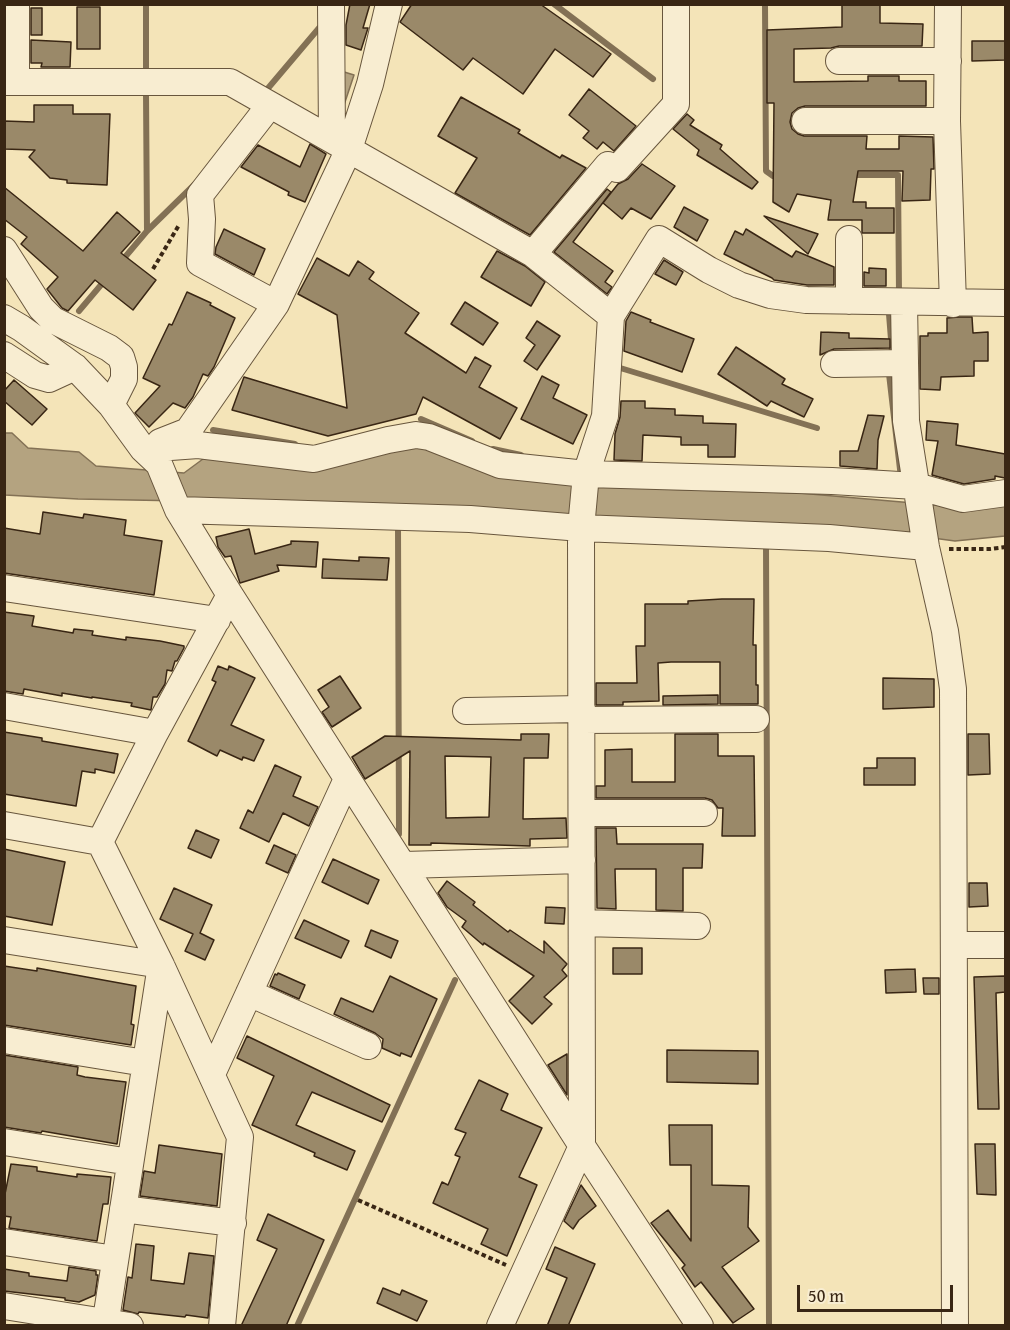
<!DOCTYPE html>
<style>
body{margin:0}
#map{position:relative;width:1010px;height:1330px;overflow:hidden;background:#f4e4b8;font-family:"Gentium Book Plus",serif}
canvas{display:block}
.frame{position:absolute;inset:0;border:6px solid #392614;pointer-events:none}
.scale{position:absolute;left:797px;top:1285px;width:156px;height:27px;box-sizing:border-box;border:3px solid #392614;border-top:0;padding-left:8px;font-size:18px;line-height:21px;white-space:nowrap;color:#392614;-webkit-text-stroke:4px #f8edd1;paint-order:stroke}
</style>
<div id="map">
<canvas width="1010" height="1330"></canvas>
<div class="frame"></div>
<div class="scale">50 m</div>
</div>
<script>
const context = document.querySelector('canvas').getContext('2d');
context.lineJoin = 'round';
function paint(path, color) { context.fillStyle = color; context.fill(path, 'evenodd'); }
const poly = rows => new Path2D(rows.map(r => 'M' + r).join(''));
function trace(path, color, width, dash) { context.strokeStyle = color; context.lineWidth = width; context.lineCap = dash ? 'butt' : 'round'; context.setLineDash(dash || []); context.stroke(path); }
const water = poly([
 [341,71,354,75,343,108,341,71],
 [4,433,12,433,28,448,79,452,96,466,184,473,207,456,357,459,417,447,662,489,799,493,959,507,1005,501,1005,536,955,541,888,532,401,505,78,499,5,495,4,433]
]);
paint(water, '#b4a380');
trace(water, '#837155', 1.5);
trace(poly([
 [146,4,146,71],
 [554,4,653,79],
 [765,4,766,171,773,176,779,175],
 [146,93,147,231],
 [264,93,319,28],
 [849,175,898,175,899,293],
 [120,263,147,231,194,185],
 [79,311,106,279],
 [889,314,892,352],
 [617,367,817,428],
 [889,374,901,478],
 [421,419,472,441],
 [213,430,295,444],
 [493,449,521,455],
 [398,526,399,834],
 [766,545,769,1324],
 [297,1326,455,980]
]), '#837155', 6);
const building = poly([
 [350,4,370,4,363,28,368,28,361,50,346,45,346,25,350,4],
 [412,4,540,4,611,54,593,77,555,49,523,94,473,58,463,70,400,22,412,4],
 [842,4,880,4,880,23,923,24,922,46,839,46,831,48,794,49,794,82,868,81,868,76,899,76,899,81,926,81,926,106,805,106,798,108,792,113,790,122,792,129,798,134,804,136,867,136,866,149,899,149,899,136,933,137,934,169,931,169,930,200,902,201,903,171,858,171,853,202,866,202,866,208,894,208,894,233,862,233,862,220,828,220,831,200,797,194,789,212,773,202,774,103,767,103,767,30,842,27,842,4],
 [77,7,100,7,100,49,77,49,77,7],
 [31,8,42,8,42,35,31,35,31,8],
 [31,40,71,42,70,67,41,67,42,63,31,63,31,40],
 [972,41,1005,41,1005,60,972,61,972,41],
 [589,89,636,126,614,151,603,142,597,149,583,138,589,131,569,115,589,89],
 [461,97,520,130,518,133,560,158,562,155,586,168,530,235,455,193,477,158,438,136,461,97],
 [34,105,73,105,73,114,110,114,107,185,67,183,67,180,50,178,29,157,35,150,4,149,4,121,34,122,34,105],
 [687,114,694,120,690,125,722,145,720,149,758,182,752,189,697,155,699,150,673,129,687,114],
 [310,144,326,154,305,202,288,195,289,192,241,167,258,145,300,167,310,144],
 [642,164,675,186,651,219,631,208,622,219,603,203,618,184,628,179,642,164],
 [4,187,83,251,117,212,140,232,121,253,156,280,133,310,95,280,68,311,62,308,47,289,58,277,21,244,27,237,4,219,4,187],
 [607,189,611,192,573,242,613,271,605,282,612,287,607,294,554,252,607,189],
 [684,207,708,220,697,241,674,227,684,207],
 [764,216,818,234,808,254,764,216],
 [224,229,265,249,254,275,215,254,216,247,224,229],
 [746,229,792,257,796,251,834,267,834,285,807,285,774,280,772,278,724,254,735,231,743,235,746,229],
 [497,251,525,266,545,282,531,306,481,277,497,251],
 [317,258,349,276,358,261,374,272,369,279,419,313,405,333,466,373,475,357,491,366,479,387,517,408,500,439,423,397,416,414,328,436,232,410,244,377,347,408,337,315,298,294,317,258],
 [664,260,683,272,676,285,655,274,664,260],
 [869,268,886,269,886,286,864,286,864,272,869,273,869,268],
 [187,292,211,303,210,305,235,318,214,367,208,376,203,374,193,397,185,408,173,403,149,427,135,413,160,386,143,378,169,324,172,325,187,292],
 [465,302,498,323,483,345,451,324,465,302],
 [631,312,651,320,650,322,694,339,682,372,624,351,626,321,631,312],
 [959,317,972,317,973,333,988,332,988,361,974,361,974,376,941,377,940,390,920,389,920,336,928,336,928,333,947,333,947,318,959,317],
 [537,321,560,336,537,370,524,361,535,345,526,338,537,321],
 [821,332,849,333,849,338,890,339,890,348,834,349,820,355,821,332],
 [736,347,785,379,782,384,813,399,804,417,771,401,767,406,718,374,736,347],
 [542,376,559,385,553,398,587,415,573,444,521,419,542,376],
 [14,380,47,409,32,425,4,401,4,391,14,380],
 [621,401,645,401,645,408,675,409,675,415,703,416,703,423,736,424,735,457,708,457,708,445,681,445,681,437,643,435,642,461,614,460,615,434,620,417,621,401],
 [868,415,884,416,878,440,877,469,840,466,840,451,858,451,868,415],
 [927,421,958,424,956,445,1005,454,1005,478,995,476,995,479,964,484,932,475,938,441,926,440,927,421],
 [43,512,83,518,84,514,126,520,124,535,162,541,154,595,4,573,4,528,40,534,43,512],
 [249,529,255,554,291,544,291,541,318,542,316,567,277,565,279,571,240,583,231,556,225,557,218,547,216,537,249,529],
 [359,557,389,558,387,580,322,578,323,559,359,561,359,557],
 [722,599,754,599,753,645,756,645,756,685,758,685,758,704,720,704,720,662,671,662,658,663,659,701,623,702,623,705,596,705,596,683,637,683,636,646,645,646,645,604,688,604,688,601,722,599],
 [4,612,34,616,32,626,73,633,74,629,93,631,92,635,126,640,126,637,160,641,184,646,184,648,177,661,175,661,172,671,167,670,165,684,157,697,153,697,151,710,131,706,132,703,92,697,92,698,62,693,62,696,24,689,23,694,4,691,4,612],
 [218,666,228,670,229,666,255,678,231,725,264,740,254,761,243,757,242,760,220,750,217,756,188,741,216,682,212,680,218,666],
 [340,676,361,708,332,727,322,712,329,707,318,690,340,676],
 [883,678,934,679,934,707,883,709,883,678],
 [718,695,718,704,663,705,663,696,718,695],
 [4,732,42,738,42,741,118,754,114,773,95,769,95,773,82,771,76,806,4,794,4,732],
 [521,734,549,734,548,758,524,758,523,819,566,818,567,838,530,839,530,846,431,843,431,845,409,845,410,751,365,779,352,757,385,736,521,740,521,734],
 [445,756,491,757,489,817,446,818,445,756],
 [675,734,718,734,718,756,754,756,755,836,722,836,723,808,718,808,712,800,705,798,596,798,596,786,605,786,605,750,632,749,632,782,675,782,675,734],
 [968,734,989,734,990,774,968,775,968,734],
 [877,758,915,758,915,785,864,785,864,768,877,768,877,758],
 [275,765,301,777,293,796,318,807,309,826,283,813,269,842,240,828,248,810,253,813,275,765],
 [596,828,616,828,617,844,703,844,702,868,683,868,683,911,656,910,656,869,615,869,616,909,597,908,596,828],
 [196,830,219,840,211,858,188,848,196,830],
 [274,845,296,855,288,873,266,863,274,845],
 [4,849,65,862,52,925,4,916,4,849],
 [333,859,379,880,368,904,322,882,333,859],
 [447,881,475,902,473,905,508,932,510,930,544,953,544,941,567,964,562,970,567,976,544,997,552,1004,532,1024,509,1001,534,976,484,943,483,945,462,927,466,921,447,907,438,893,447,881],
 [969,883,987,883,988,906,969,907,969,883],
 [174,888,212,905,200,933,214,940,205,960,185,951,193,934,160,919,174,888],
 [546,907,565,908,564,924,545,923,546,907],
 [304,920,349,941,341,958,295,938,304,920],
 [371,930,398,941,391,958,365,946,371,930],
 [613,948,642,948,642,974,613,974,613,948],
 [4,966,37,971,37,968,136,986,131,1024,134,1025,131,1045,4,1025,4,966],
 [915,969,916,992,886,993,885,970,915,969],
 [278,973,305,985,299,999,270,986,275,974,277,975,278,973],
 [390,976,437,999,411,1057,401,1053,400,1056,382,1048,383,1039,375,1033,334,1014,341,998,373,1012,390,976],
 [1005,976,1005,992,996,993,999,1109,978,1109,974,977,1005,976],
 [923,978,939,978,939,994,924,994,923,978],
 [247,1036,390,1105,382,1122,312,1092,296,1125,355,1151,347,1170,314,1156,315,1153,252,1125,274,1076,237,1058,247,1036],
 [667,1050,758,1051,758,1084,667,1082,667,1050],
 [567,1054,567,1095,548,1065,567,1054],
 [4,1055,78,1067,77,1075,85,1077,126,1082,117,1144,42,1131,41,1133,4,1127,4,1055],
 [479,1080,508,1094,501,1110,542,1128,519,1177,537,1185,507,1256,481,1244,488,1229,433,1203,442,1182,448,1185,460,1157,455,1155,466,1133,455,1129,479,1080],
 [669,1125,712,1125,712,1185,749,1186,748,1227,759,1241,722,1267,754,1309,733,1323,701,1282,695,1287,682,1268,685,1265,651,1223,668,1210,691,1241,691,1165,670,1165,669,1125],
 [975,1144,995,1144,996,1195,977,1194,975,1144],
 [159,1145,222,1154,217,1206,140,1196,144,1171,155,1173,159,1145],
 [11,1164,37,1167,37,1171,77,1177,77,1174,111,1177,108,1204,103,1204,97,1241,9,1228,11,1217,4,1216,4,1199,11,1164],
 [581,1185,596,1206,579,1220,573,1229,564,1221,581,1185],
 [268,1214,324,1240,286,1326,241,1326,277,1249,257,1240,268,1214],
 [136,1244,154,1246,151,1280,184,1284,189,1253,214,1256,208,1318,186,1315,185,1317,139,1312,138,1314,123,1310,128,1277,132,1278,136,1244],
 [555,1247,595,1264,568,1326,547,1326,567,1278,546,1269,555,1247],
 [69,1267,96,1271,96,1275,98,1275,95,1295,79,1302,65,1300,65,1298,4,1291,4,1269,29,1273,29,1276,67,1281,69,1267],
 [383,1288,400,1295,402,1290,427,1301,417,1321,377,1303,383,1288]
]);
paint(building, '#9a8969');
trace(building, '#392614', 1.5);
const minor = poly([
 [16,4,16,82],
 [331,4,332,139],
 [948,4,947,121,953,304],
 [839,61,948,61],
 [4,82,230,82,533,254,611,316],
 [270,105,200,195,202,219,200,263,276,304],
 [805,121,947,121],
 [4,250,41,308,53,320,109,348,121,357,124,367,124,379,111,405],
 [533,254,608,165,617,169,676,104,676,4],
 [849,301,849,239],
 [904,302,906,421,926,547,945,631,953,689,955,1326],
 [4,318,21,328,75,367,111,405,143,449,159,464,178,510,230,595,582,1146,700,1326],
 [4,355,35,375,49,379,75,367],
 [834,364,905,363],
 [160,442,188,431,276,304,349,149,370,84,389,4],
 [143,449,198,445,314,459,388,440,416,435,429,437,500,465,586,474,832,481,916,486,963,499,1006,493],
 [178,510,470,519,581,528,829,538,926,547],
 [4,588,217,620],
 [4,706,155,733],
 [466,711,582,709],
 [582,720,756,719],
 [582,813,704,813],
 [4,825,100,842],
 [404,865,582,860],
 [582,923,697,926],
 [4,940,161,965],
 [955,945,1006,945],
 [249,993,368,1046],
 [4,1040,145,1063],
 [212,1074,347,779],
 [4,1142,130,1162],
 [123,1209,233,1223],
 [4,1242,115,1259],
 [4,1306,130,1326],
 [105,1326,161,965],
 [222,1326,240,1137,161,965,100,842,155,733,230,595],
 [500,1326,582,1146,581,528,586,474,605,416,611,316,659,239,709,270,739,285,770,295,806,300,1006,303]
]);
trace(minor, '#68563d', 28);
trace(poly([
 [153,269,179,225],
 [949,549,990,549,1006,547],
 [358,1200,506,1265]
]), '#392614', 4, [4.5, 3]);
trace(minor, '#f8edd1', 26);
</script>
